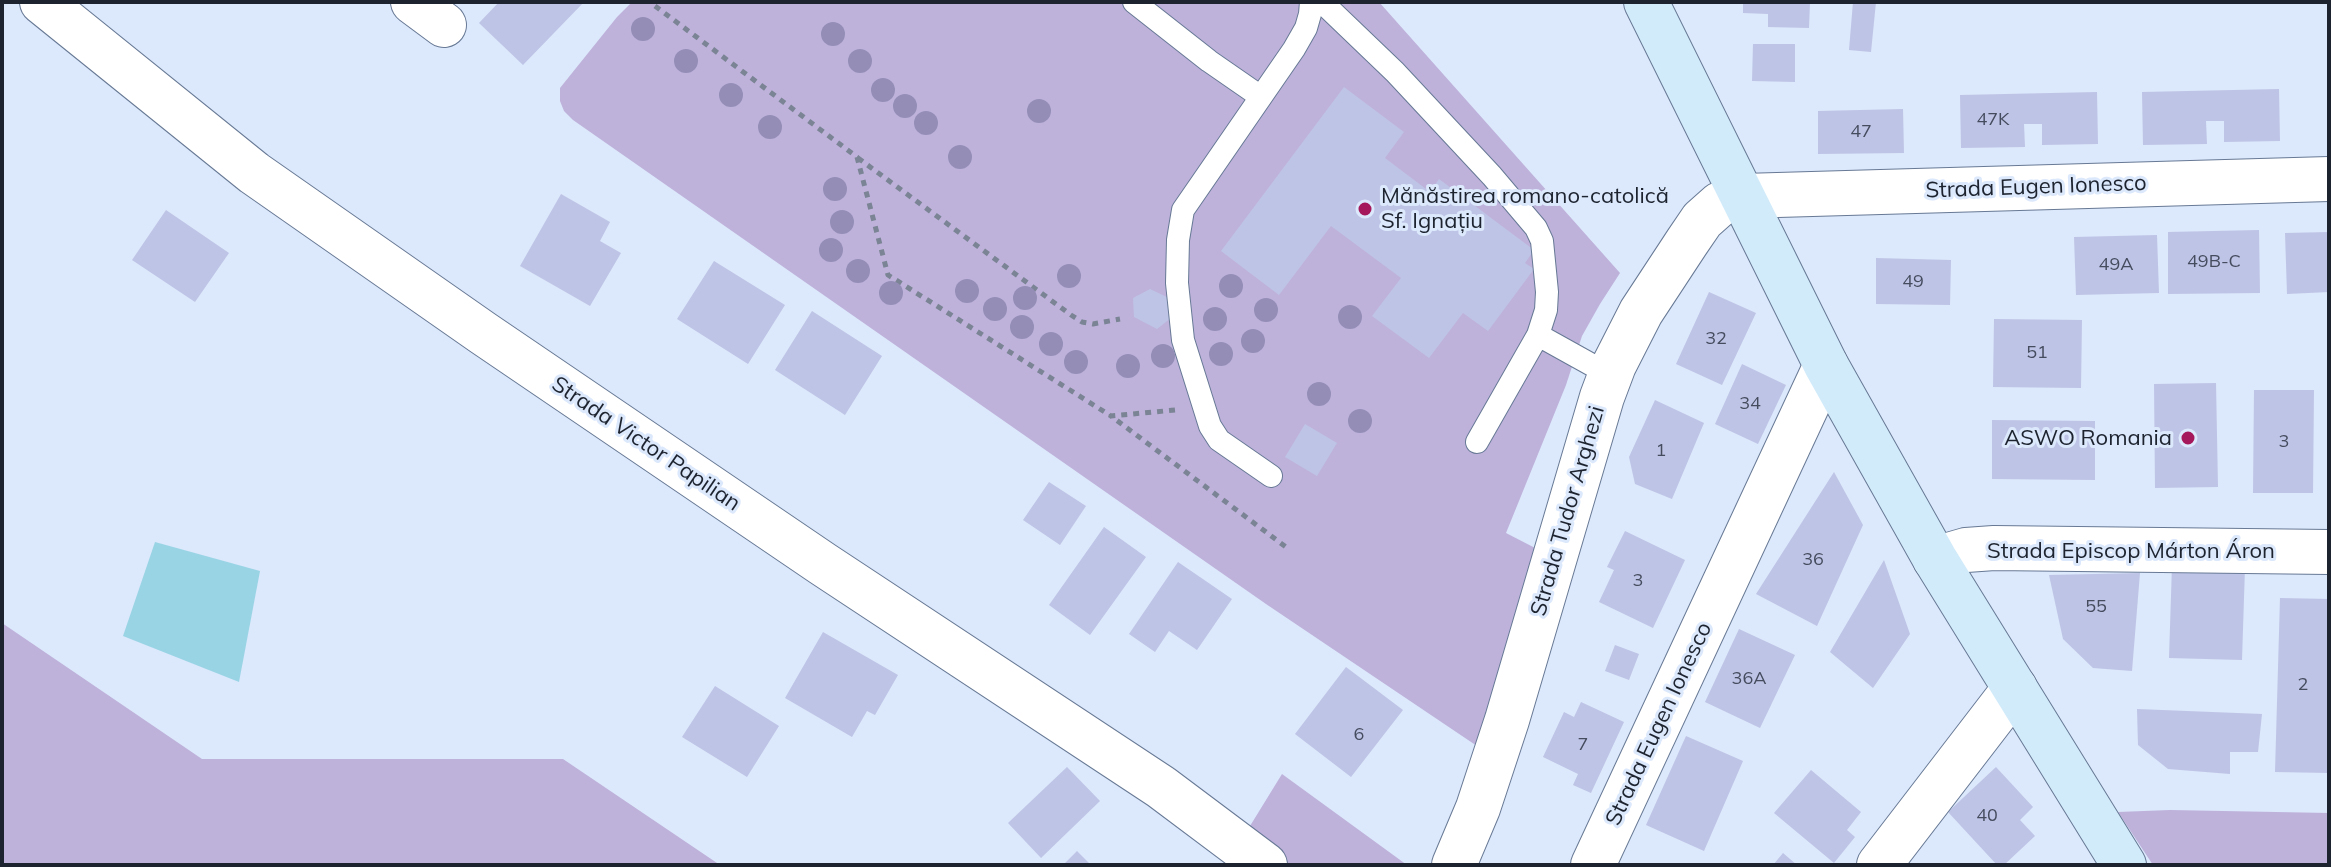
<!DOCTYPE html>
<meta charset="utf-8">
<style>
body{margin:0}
#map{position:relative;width:2331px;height:867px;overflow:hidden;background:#dce8fb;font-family:Mulish,sans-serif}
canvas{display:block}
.frame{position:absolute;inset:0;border:4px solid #1d2430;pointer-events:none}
</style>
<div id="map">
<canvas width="2331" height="867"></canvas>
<div class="frame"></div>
</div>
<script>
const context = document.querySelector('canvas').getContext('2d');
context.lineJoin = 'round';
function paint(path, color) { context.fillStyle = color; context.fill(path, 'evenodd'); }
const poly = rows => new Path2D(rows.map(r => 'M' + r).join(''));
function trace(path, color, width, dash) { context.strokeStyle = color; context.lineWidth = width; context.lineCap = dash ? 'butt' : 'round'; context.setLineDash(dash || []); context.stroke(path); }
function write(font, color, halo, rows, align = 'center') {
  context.font = font + ' Mulish,sans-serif'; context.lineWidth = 6; context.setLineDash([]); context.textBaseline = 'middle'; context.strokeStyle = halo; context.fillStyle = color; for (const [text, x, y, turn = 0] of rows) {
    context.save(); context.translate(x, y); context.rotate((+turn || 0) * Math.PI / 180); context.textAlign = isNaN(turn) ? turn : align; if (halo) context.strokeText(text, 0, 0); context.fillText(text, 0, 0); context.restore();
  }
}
paint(poly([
 [632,2,1379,2,1620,273,1600,304,1582,336,1566,385,1506,533,1539,550,1477,746,1266,604,573,120,564,111,560,101,560,88,617,17],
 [2,623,202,759,563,759,720,865,2,865],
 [1282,774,1407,865,1226,865],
 [2170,810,2329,813,2329,865,2153,865,2118,812]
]), '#beb2db');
paint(poly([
 [155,542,260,571,239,682,123,636]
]), '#99d4e5');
paint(poly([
 [499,2,584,2,523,65,479,23],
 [1743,2,1810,2,1809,28,1768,27,1768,14,1743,13],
 [1853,2,1876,2,1871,52,1849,50],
 [1753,44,1795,44,1795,82,1752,81],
 [1344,87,1404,132,1385,158,1430,192,1439,179,1534,250,1525,263,1534,269,1488,331,1463,313,1429,358,1372,316,1401,278,1331,226,1279,295,1221,251],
 [2279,89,2280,141,2224,142,2224,121,2206,121,2207,144,2143,145,2142,92],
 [2097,92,2098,144,2042,145,2042,124,2024,124,2025,147,1961,148,1960,95],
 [1903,109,1904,153,1818,154,1818,111],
 [561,194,610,222,600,241,621,253,590,306,520,266],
 [166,210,229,253,195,302,132,260],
 [2259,230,2260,293,2168,294,2168,232],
 [2329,232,2329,292,2287,294,2285,233],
 [2157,235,2159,293,2076,295,2074,237],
 [1876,258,1951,260,1950,305,1876,304],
 [714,261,785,305,748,364,677,319],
 [1150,289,1171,299,1171,318,1157,329,1134,317,1133,298],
 [1709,292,1756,313,1722,385,1676,364],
 [812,311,882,356,845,415,775,370],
 [1994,319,2082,320,2081,388,1993,387],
 [1742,364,1786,385,1758,444,1715,424],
 [2216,383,2218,487,2155,488,2154,384],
 [2254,390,2314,390,2313,493,2253,493],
 [1655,400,1704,423,1672,499,1635,484,1629,457],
 [1992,420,2095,421,2095,480,1992,479],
 [1305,424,1337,443,1317,476,1285,457],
 [1834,472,1863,525,1817,626,1756,594],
 [1049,482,1086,506,1060,545,1023,520],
 [1104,527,1146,557,1090,635,1049,605],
 [1625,531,1685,560,1653,628,1599,602,1614,570,1607,567],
 [1884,560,1910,634,1873,688,1830,652],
 [1178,562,1232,599,1197,650,1169,631,1155,652,1129,634],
 [2172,565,2245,567,2242,660,2169,658],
 [2140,573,2132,671,2093,668,2063,639,2049,575],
 [2280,598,2329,599,2329,773,2275,772],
 [1739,629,1795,655,1760,728,1705,702],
 [823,632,898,675,875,715,867,711,852,737,785,698],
 [1615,645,1639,654,1629,680,1605,671],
 [1346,667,1403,710,1351,777,1295,734],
 [715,686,779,726,747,777,682,737],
 [1581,702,1624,722,1591,793,1573,785,1578,774,1543,757,1564,712,1574,717],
 [2137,709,2262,714,2258,752,2230,752,2230,774,2168,769,2138,745],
 [1686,736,1743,761,1704,851,1646,825],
 [1067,767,1100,801,1041,858,1008,823],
 [1996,767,2033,807,2020,820,2035,836,2004,865,1997,865,1948,812],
 [1811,770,1861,812,1847,830,1855,837,1834,863,1774,813],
 [1077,851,1091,865,1063,865],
 [1783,853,1797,865,1773,865]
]), '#bec4e6');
const lane = poly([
 [1134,2,1209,61,1261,97],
 [1322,2,1395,72,1492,176,1536,228,1542,241,1547,292,1546,310,1538,335],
 [1477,442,1538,335,1610,375],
 [1271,476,1219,440,1210,426,1183,340,1177,283,1178,240,1183,210,1294,49,1306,28,1310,14,1311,2]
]);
const street = poly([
 [42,2,254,173,483,333,823,564,1161,787,1265,865],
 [413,2,444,25],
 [1935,559,1966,550,1994,548,2329,552],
 [1454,865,1478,808,1507,720,1602,397,1614,365,1641,312,1687,242,1702,220,1720,204,1743,196,2329,179],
 [1593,865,1826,365],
 [1879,865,2015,688]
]);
const secondary = poly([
 [1646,2,1826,365,1935,559,2124,865]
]);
trace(lane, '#677995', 24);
trace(street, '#677995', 46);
trace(secondary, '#677995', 46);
trace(poly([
 [655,6,857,157,888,275,1111,416],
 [858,158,1071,315,1082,322,1093,324,1120,319],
 [1175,410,1111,416,1290,550]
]), '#7b8494', 5, [6, 6]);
trace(lane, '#fff', 22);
trace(street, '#fff', 44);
trace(secondary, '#d2ebfa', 44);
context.fillStyle = '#948eb7';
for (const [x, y] of [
 [643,29],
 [833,34],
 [686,61],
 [860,61],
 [883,90],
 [731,95],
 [905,106],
 [1039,111],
 [926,123],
 [770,127],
 [960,157],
 [835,189],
 [842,222],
 [831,250],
 [858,271],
 [1069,276],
 [1231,286],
 [967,291],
 [891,293],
 [1025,298],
 [995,309],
 [1266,310],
 [1350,317],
 [1215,319],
 [1022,327],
 [1253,341],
 [1051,344],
 [1221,354],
 [1163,356],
 [1076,362],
 [1128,366],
 [1319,394],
 [1360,421]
]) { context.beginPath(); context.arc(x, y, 12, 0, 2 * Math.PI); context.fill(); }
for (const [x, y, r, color] of [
 [1365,209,8,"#a5185b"],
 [2188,438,8,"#a5185b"]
]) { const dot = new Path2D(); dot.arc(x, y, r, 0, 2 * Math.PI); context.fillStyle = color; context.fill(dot); trace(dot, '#dce8fb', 3); }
write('18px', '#454c5e', null, [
 ["47K",1993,120],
 ["47",1861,132],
 ["49B-C",2214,262],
 ["49A",2116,265],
 ["49",1913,282],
 ["32",1716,339],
 ["51",2037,353],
 ["34",1750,404],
 ["3",2284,442],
 ["1",1661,451],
 ["36",1813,560],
 ["3",1638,581],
 ["55",2096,607],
 ["36A",1749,679],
 ["2",2303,685],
 ["6",1359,735],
 ["7",1583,745],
 ["40",1987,816]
]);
write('22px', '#1d2430', '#dce8fb', [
 ["Strada Eugen Ionesco",2036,187,-2],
 ["Strada Victor Papilian",646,444,34],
 ["Strada Tudor Arghezi",1568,511,-74],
 ["Strada Episcop Márton Áron",2131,551],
 ["Strada Eugen Ionesco",1659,724,-65]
]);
write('22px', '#1d2430', '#dce8fb', [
 ["Mănăstirea romano-catolică",1381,196],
 ["Sf. Ignațiu",1381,221],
 ["ASWO Romania",2172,438,"right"]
], 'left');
</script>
